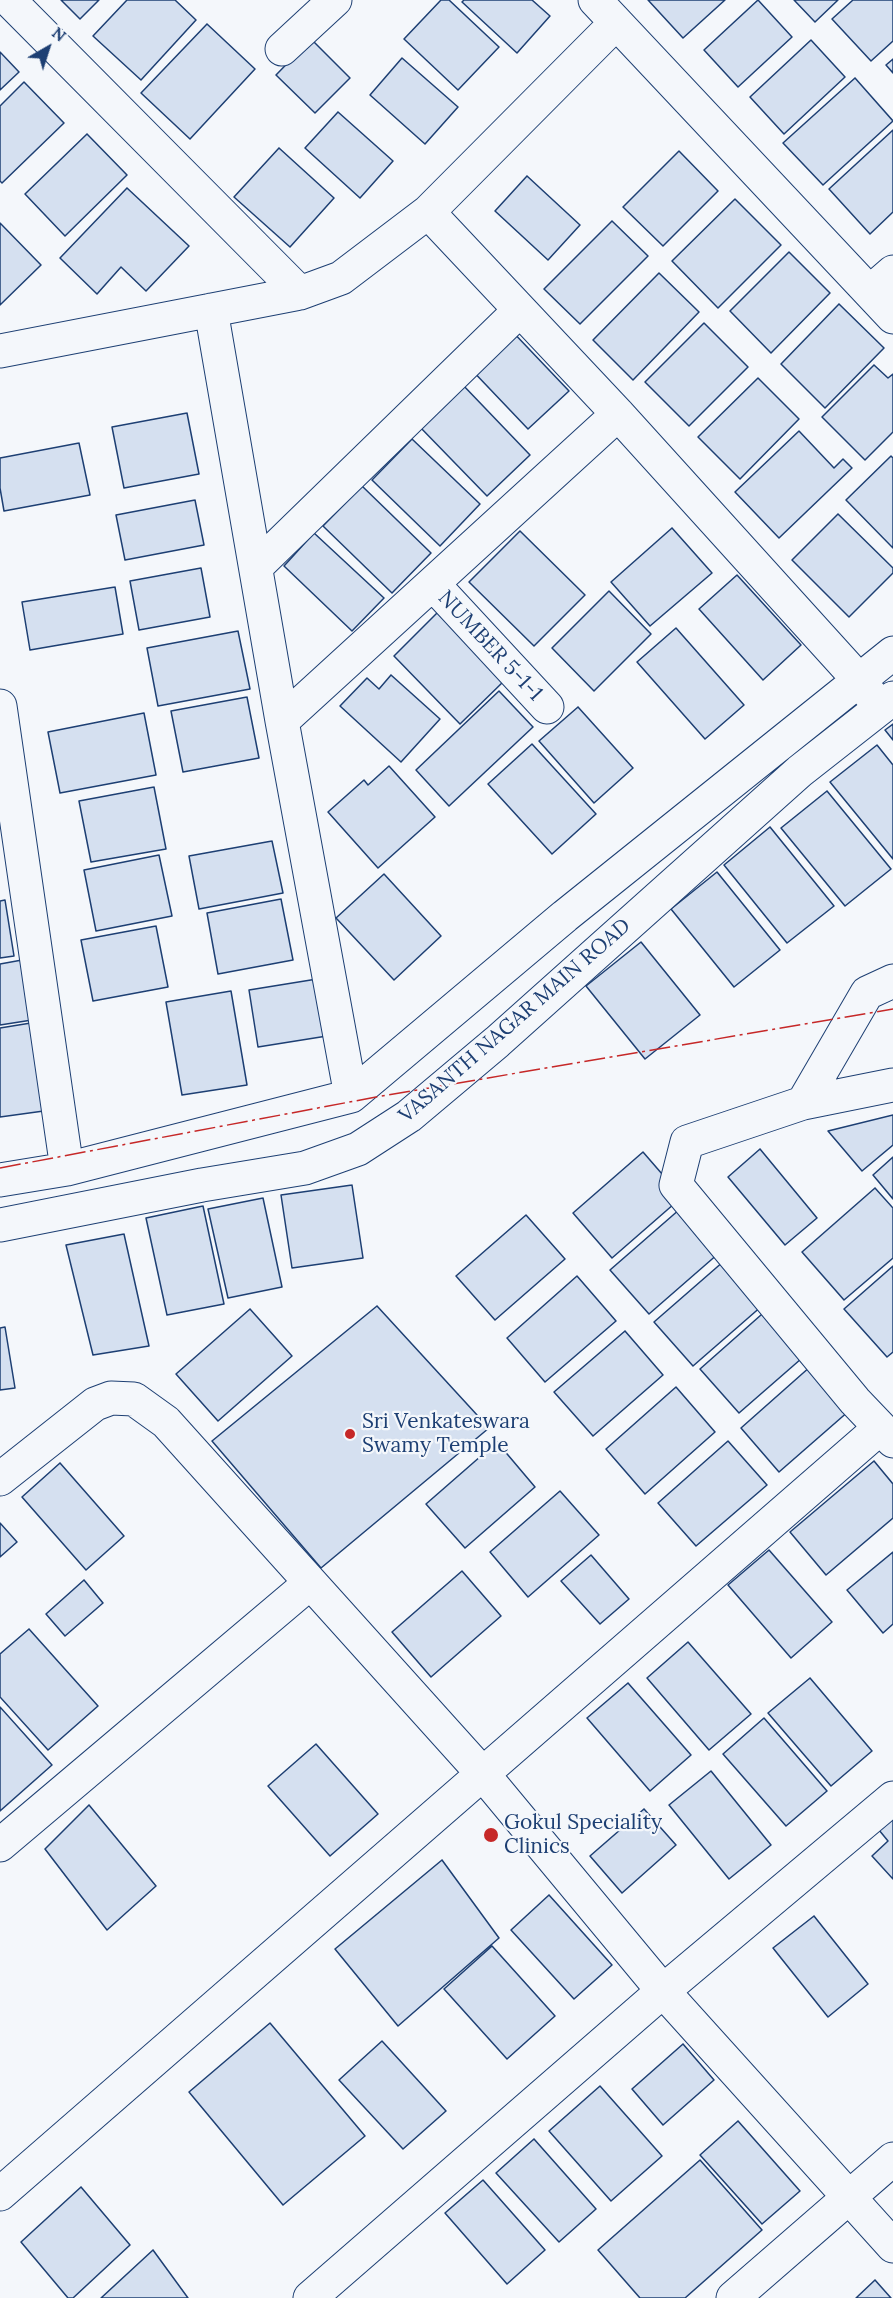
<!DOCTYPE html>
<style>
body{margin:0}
#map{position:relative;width:893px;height:2298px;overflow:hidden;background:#f4f7fb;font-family:Lora,serif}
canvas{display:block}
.north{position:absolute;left:18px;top:18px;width:60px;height:60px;-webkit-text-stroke:4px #f4f7fb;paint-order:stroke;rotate:39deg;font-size:16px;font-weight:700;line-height:24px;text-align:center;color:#1d3f73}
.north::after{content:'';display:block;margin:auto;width:21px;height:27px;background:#1d3f73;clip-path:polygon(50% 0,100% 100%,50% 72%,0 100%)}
</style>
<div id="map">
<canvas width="893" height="2298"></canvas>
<div class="north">N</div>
</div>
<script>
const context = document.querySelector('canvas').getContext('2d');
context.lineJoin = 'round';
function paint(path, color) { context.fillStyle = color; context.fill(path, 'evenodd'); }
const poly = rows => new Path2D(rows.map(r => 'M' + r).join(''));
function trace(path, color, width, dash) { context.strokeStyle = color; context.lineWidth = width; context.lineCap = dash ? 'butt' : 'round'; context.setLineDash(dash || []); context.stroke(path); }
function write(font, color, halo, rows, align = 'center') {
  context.font = font + ' Lora,serif'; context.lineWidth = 4.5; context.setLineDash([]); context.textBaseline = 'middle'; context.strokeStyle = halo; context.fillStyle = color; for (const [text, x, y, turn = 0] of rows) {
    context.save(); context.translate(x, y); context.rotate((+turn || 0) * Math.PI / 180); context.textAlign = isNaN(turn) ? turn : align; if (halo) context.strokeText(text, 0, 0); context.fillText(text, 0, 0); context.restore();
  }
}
const building = poly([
 [61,0,99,0,80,19,61,0],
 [127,0,175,0,196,20,141,80,93,36,127,0],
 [441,0,449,0,499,47,458,90,404,39,441,0],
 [464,0,532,0,550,16,517,53,462,2,464,0],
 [648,0,725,0,683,38,648,0],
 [758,0,792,37,738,87,704,50,758,0],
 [794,0,838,0,815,22,794,0],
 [853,0,893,0,893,41,871,61,832,19,853,0],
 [207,24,255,69,190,139,141,93,207,24],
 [311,39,350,78,315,113,276,75,311,39],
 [811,40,845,77,784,134,750,97,811,40],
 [0,52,19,72,0,90,0,52],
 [402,58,458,107,425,144,370,95,402,58],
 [893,59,893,73,886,65,893,59],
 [855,78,893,121,823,185,783,143,855,78],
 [24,82,64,123,2,183,0,181,0,106,24,82],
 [338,112,393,161,360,198,305,148,338,112],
 [893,130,893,212,870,234,829,189,893,130],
 [87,134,127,175,65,236,25,194,87,134],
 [279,148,334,198,290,247,234,197,279,148],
 [679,151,718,191,663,246,623,207,679,151],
 [527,176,580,225,548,260,495,211,527,176],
 [127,188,189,246,146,291,121,267,97,294,60,258,127,188],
 [735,199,781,245,718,308,672,261,735,199],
 [612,221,648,256,580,324,544,289,612,221],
 [0,223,41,265,0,305,0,223],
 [789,252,830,293,771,353,730,311,789,252],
 [659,273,699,312,633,380,593,340,659,273],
 [839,304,884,348,825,408,781,364,839,304],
 [704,323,748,367,689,426,645,382,704,323],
 [509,328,569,391,528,429,468,366,509,328],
 [874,365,888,378,893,374,893,432,865,460,822,417,874,365],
 [758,378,799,419,740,479,698,437,758,378],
 [461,383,530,455,487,496,418,425,461,383],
 [187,413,199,474,124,488,112,427,187,413],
 [799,431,834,468,843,459,852,468,779,538,735,492,799,431],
 [412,439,480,504,440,546,372,480,412,439],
 [79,443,90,495,4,511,0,488,0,458,79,443],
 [891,456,893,458,893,548,846,500,891,456],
 [362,486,431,553,392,593,323,526,362,486],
 [195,500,204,545,125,560,116,515,195,500],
 [838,514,893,568,893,573,849,617,792,560,838,514],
 [672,528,712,573,650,626,611,582,672,528],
 [520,531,585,595,534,646,469,582,520,531],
 [314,533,384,598,352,631,284,566,314,533],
 [201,568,210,617,139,630,130,581,201,568],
 [737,575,801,645,763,680,699,609,737,575],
 [115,587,123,634,30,650,22,602,115,587],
 [609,591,651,634,594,691,552,648,609,591],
 [438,612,505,680,460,724,394,656,438,612],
 [676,628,744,705,705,739,637,662,676,628],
 [238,631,250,689,158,706,147,648,238,631],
 [391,675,440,719,401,762,340,706,367,678,379,689,391,675],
 [499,691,533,727,449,806,416,770,499,691],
 [247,697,259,758,183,772,171,711,247,697],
 [578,707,633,768,594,803,539,741,578,707],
 [144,713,156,775,60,793,48,732,144,713],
 [893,724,893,740,885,730,893,724],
 [532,744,596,814,552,854,488,784,532,744],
 [877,745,893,765,893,859,830,782,877,745],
 [389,766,435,817,378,868,328,812,364,780,368,785,389,766],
 [154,787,166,849,91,862,79,801,154,787],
 [827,791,891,869,845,906,781,828,827,791],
 [770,827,834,906,787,943,724,865,770,827],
 [272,841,283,893,199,909,189,856,272,841],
 [159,855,172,916,96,931,84,870,159,855],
 [717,872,780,950,734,987,671,909,717,872],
 [384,874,441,936,394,980,336,918,384,874],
 [281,899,293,960,218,974,207,913,281,899],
 [5,900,14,956,0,958,0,901,5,900],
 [156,926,168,987,93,1001,81,940,156,926],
 [641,942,700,1015,645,1059,586,986,641,942],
 [22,960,32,1020,0,1025,0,964,22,960],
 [317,979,327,1036,258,1047,249,990,317,979],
 [231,991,247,1085,182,1095,166,1002,231,991],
 [37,1022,51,1110,0,1117,0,1028,37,1022],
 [893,1115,893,1145,862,1171,828,1131,893,1115],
 [760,1149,817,1218,785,1245,728,1177,760,1149],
 [643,1152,682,1197,612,1258,573,1213,643,1152],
 [893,1157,893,1199,873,1175,893,1157],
 [352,1185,363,1258,292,1268,281,1195,352,1185],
 [875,1188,893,1208,893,1258,844,1300,802,1252,875,1188],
 [263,1198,282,1287,228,1298,208,1209,263,1198],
 [203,1206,224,1304,167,1315,146,1218,203,1206],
 [680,1209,719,1253,649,1314,610,1270,680,1209],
 [526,1215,565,1259,495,1320,456,1276,526,1215],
 [124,1234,149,1346,93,1355,66,1245,124,1234],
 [724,1261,763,1305,693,1366,654,1322,724,1261],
 [893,1266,893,1352,887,1357,844,1309,893,1266],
 [577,1276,616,1321,545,1382,507,1338,577,1276],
 [377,1306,489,1428,321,1568,212,1441,377,1306],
 [770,1307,809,1352,739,1413,700,1369,770,1307],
 [250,1309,292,1356,218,1421,176,1374,250,1309],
 [5,1327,15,1388,0,1390,0,1328,5,1327],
 [625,1331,663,1375,593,1436,554,1392,625,1331],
 [811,1366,850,1410,779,1472,741,1428,811,1366],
 [676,1387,715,1432,645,1494,606,1449,676,1387],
 [728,1441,767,1485,696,1546,658,1503,728,1441],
 [497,1442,535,1487,465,1548,426,1504,497,1442],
 [874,1461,893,1484,893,1518,826,1575,790,1532,874,1461],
 [60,1463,124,1536,86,1570,22,1497,60,1463],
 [560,1491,599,1535,528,1597,490,1552,560,1491],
 [0,1523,17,1542,0,1557,0,1523],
 [769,1550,832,1622,791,1658,728,1585,769,1550],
 [893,1552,893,1624,883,1633,847,1590,893,1552],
 [591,1555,629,1599,600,1624,561,1581,591,1555],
 [462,1571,501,1616,431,1677,392,1632,462,1571],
 [84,1580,103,1603,65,1636,46,1614,84,1580],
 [29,1629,98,1706,48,1750,0,1697,0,1654,29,1629],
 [688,1642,751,1714,709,1750,647,1678,688,1642],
 [810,1678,872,1751,831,1786,768,1713,810,1678],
 [628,1683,691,1755,650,1791,587,1718,628,1683],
 [0,1707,52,1765,0,1811,0,1707],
 [764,1718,827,1791,786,1826,723,1754,764,1718],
 [316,1744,378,1814,330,1856,268,1786,316,1744],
 [711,1771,771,1845,729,1879,669,1805,711,1771],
 [89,1805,156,1886,107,1930,45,1849,89,1805],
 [644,1809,676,1845,622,1893,590,1856,644,1809],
 [893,1817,893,1879,872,1856,888,1841,879,1830,893,1817],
 [442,1860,499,1938,398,2026,335,1949,442,1860],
 [549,1895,612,1965,574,1999,511,1930,549,1895],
 [814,1916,868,1984,828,2017,773,1948,814,1916],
 [492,1946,555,2016,507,2059,444,1989,492,1946],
 [270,2023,365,2136,283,2205,189,2092,270,2023],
 [382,2041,446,2111,403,2149,339,2080,382,2041],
 [683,2044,714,2080,663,2125,632,2089,683,2044],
 [600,2086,662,2156,611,2201,549,2131,600,2086],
 [738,2121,800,2191,762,2224,700,2155,738,2121],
 [534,2139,596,2209,559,2242,496,2173,534,2139],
 [700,2160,762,2230,685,2298,640,2298,598,2250,700,2160],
 [483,2180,545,2250,507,2284,445,2213,483,2180],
 [81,2187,130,2245,73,2298,68,2298,21,2242,81,2187],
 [153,2250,188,2298,101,2298,153,2250],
 [875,2280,891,2298,856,2298,875,2280]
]);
paint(building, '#d5e0f0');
trace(building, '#1d3f73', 1.5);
const minor = poly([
 [9,0,300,293],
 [595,0,893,317],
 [282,49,335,0],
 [428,212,618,414,859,680,872,697],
 [870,292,893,272],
 [211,310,282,721,351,1096],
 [0,351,300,293,341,278,428,212,616,23],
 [256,567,520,310],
 [433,584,547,707],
 [0,706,67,1169],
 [282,721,618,414],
 [893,1085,803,1103,687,1142,676,1185,855,1401,893,1441],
 [803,1103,867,993,893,981],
 [0,1180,67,1169,351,1096,565,916,893,653],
 [0,1225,202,1185,305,1168,358,1149,409,1116,497,1042,800,771,893,698],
 [0,1479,95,1404,111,1398,134,1399,166,1422,482,1773,663,1991,893,2246],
 [0,1845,310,1583],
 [0,2194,880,1428],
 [310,2298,663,1991,893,1798],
 [733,2298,893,2159]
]);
trace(minor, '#1d3f73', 35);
trace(minor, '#f4f7fb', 33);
trace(poly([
 [0,1168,376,1097,893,1009]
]), '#c62828', 1.5, [21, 4.5, 3, 4.5]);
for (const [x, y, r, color] of [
 [350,1434,6,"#c62828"],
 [491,1835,8,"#c62828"]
]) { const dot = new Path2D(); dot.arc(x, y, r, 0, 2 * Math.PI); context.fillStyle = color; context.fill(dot); trace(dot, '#f4f7fb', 2); }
write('21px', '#1d3f73', '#f4f7fb', [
 ["NUMBER 5-1-1",490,646,47],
 ["VASANTH NAGAR MAIN ROAD",515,1021,-41]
]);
write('21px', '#1d3f73', '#f4f7fb', [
 ["Sri Venkateswara",362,1422],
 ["Swamy Temple",362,1446],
 ["Gokul Speciality",504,1823],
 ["Clinics",504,1847]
], 'left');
</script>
